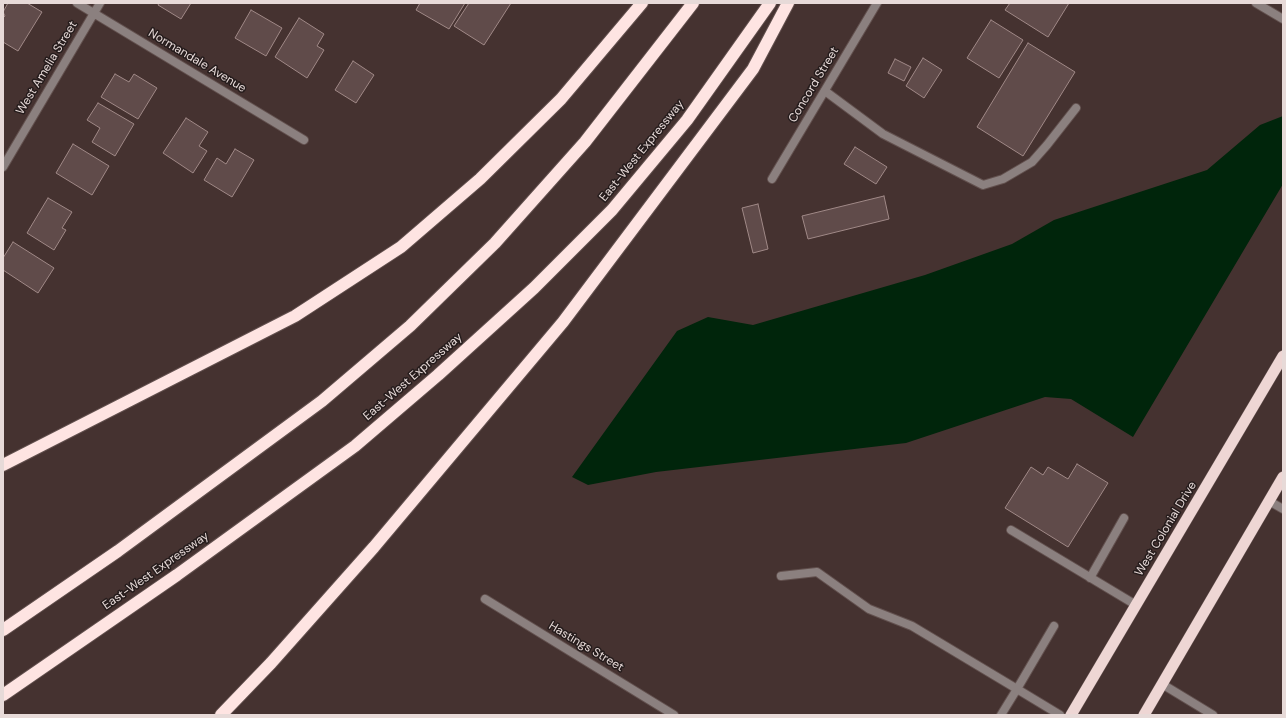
<!DOCTYPE html>
<style>
body{margin:0}
#map{position:relative;width:1286px;height:718px;overflow:hidden;background:#453230;font-family:"DM Sans",sans-serif}
canvas{display:block}
.frame{position:absolute;inset:0;border:4px solid #e7dad8;pointer-events:none}
</style>
<div id="map">
<canvas width="1286" height="718"></canvas>
<div class="frame"></div>
</div>
<script>
const context = document.querySelector('canvas').getContext('2d');
context.lineJoin = 'round';
function paint(path, color) { context.fillStyle = color; context.fill(path, 'evenodd'); }
const poly = rows => new Path2D(rows.map(r => 'M' + r).join(''));
function trace(path, color, width, dash) { context.strokeStyle = color; context.lineWidth = width; context.lineCap = dash ? 'butt' : 'round'; context.setLineDash(dash || []); context.stroke(path); }
function write(font, color, halo, rows, align = 'center') {
  context.font = font + ' "DM Sans",sans-serif'; context.lineWidth = 3; context.setLineDash([]); context.textBaseline = 'middle'; context.strokeStyle = halo; context.fillStyle = color; for (const [text, x, y, turn = 0] of rows) {
    context.save(); context.translate(x, y); context.rotate((+turn || 0) * Math.PI / 180); context.textAlign = isNaN(turn) ? turn : align; if (halo) context.strokeText(text, 0, 0); context.fillText(text, 0, 0); context.restore();
  }
}
paint(poly([
 [1283,116,1283,184,1133,437,1071,399,1045,397,906,443,656,472,588,485,572,477,677,331,708,317,753,325,925,275,1012,244,1054,220,1207,170,1260,125]
]), '#00250b');
const building = poly([
 [8,3,27,3,42,12,18,51,3,42,3,18,5,16,3,12,8,3],
 [159,3,191,3,181,19,158,5,159,3],
 [420,3,465,3,449,29,416,10,420,3],
 [469,3,511,3,484,45,454,26,469,3],
 [1010,3,1069,3,1048,37,1005,10,1010,3],
 [251,10,282,28,266,56,235,38,251,10],
 [299,18,324,34,317,46,324,50,307,78,275,57,299,18],
 [991,20,1023,40,999,78,967,58,991,20],
 [1028,43,1075,72,1023,156,977,127,1028,43],
 [923,58,942,70,924,98,906,86,923,58],
 [895,59,911,67,904,81,888,73,895,59],
 [353,61,374,75,356,103,335,90,353,61],
 [115,74,129,82,134,74,157,88,138,119,101,97,115,74],
 [98,103,134,124,115,156,92,142,100,128,87,120,98,103],
 [186,118,208,132,199,146,207,151,193,173,163,153,186,118],
 [73,144,109,166,92,195,56,173,73,144],
 [855,147,887,167,876,184,844,164,855,147],
 [235,149,254,160,232,197,204,180,217,158,226,164,235,149],
 [884,196,889,219,808,239,802,216,884,196],
 [48,198,72,212,62,228,66,230,54,250,27,233,48,198],
 [758,204,768,249,753,253,742,208,758,204],
 [13,242,54,268,38,293,3,270,3,258,13,242],
 [1077,464,1108,483,1068,547,1005,508,1031,467,1043,475,1048,467,1068,479,1077,464]
]);
paint(building, '#604b4a');
trace(building, '#a08987', 1);
const service = poly([
 [825,91,883,134,983,185,1003,179,1032,162,1047,145,1076,108],
 [1269,501,1283,509],
 [1011,530,1136,605],
 [781,576,817,572,869,609,912,626,1017,689,1001,715],
 [1090,578,1124,518],
 [1054,626,1017,689,1060,715],
 [1162,684,1213,715]
]);
const minor = poly([
 [77,3,304,140],
 [1256,3,1283,19],
 [3,167,100,3],
 [772,179,877,3],
 [485,599,674,715]
]);
const trunk = poly([
 [1071,715,1283,356],
 [1144,715,1283,477]
]);
const motorway = poly([
 [3,465,295,316,401,247,480,179,561,99,642,3],
 [3,630,118,551,322,401,410,326,495,243,585,142,693,3],
 [3,695,177,575,355,446,438,375,534,288,612,210,687,120,770,3],
 [221,715,271,663,374,547,563,322,753,69,788,3]
]);
trace(service, '#62504e', 10);
trace(minor, '#62504e', 10);
trace(trunk, '#62504e', 12);
trace(motorway, '#62504e', 14);
trace(service, '#8b807f', 8);
trace(minor, '#8b807f', 8);
trace(trunk, '#eed6d4', 11);
trace(motorway, '#fee4e2', 12);
write('12px', '#e7dad8', '#251c1c', [
 ["Normandale Avenue",197,61,31],
 ["West Amelia Street",47,68,-59],
 ["Concord Street",814,85,-59],
 ["East-West Expressway",642,151,-51],
 ["East-West Expressway",413,377,-41],
 ["West Colonial Drive",1166,529,-59],
 ["East-West Expressway",156,571,-35],
 ["Hastings Street",586,647,31]
]);
</script>
